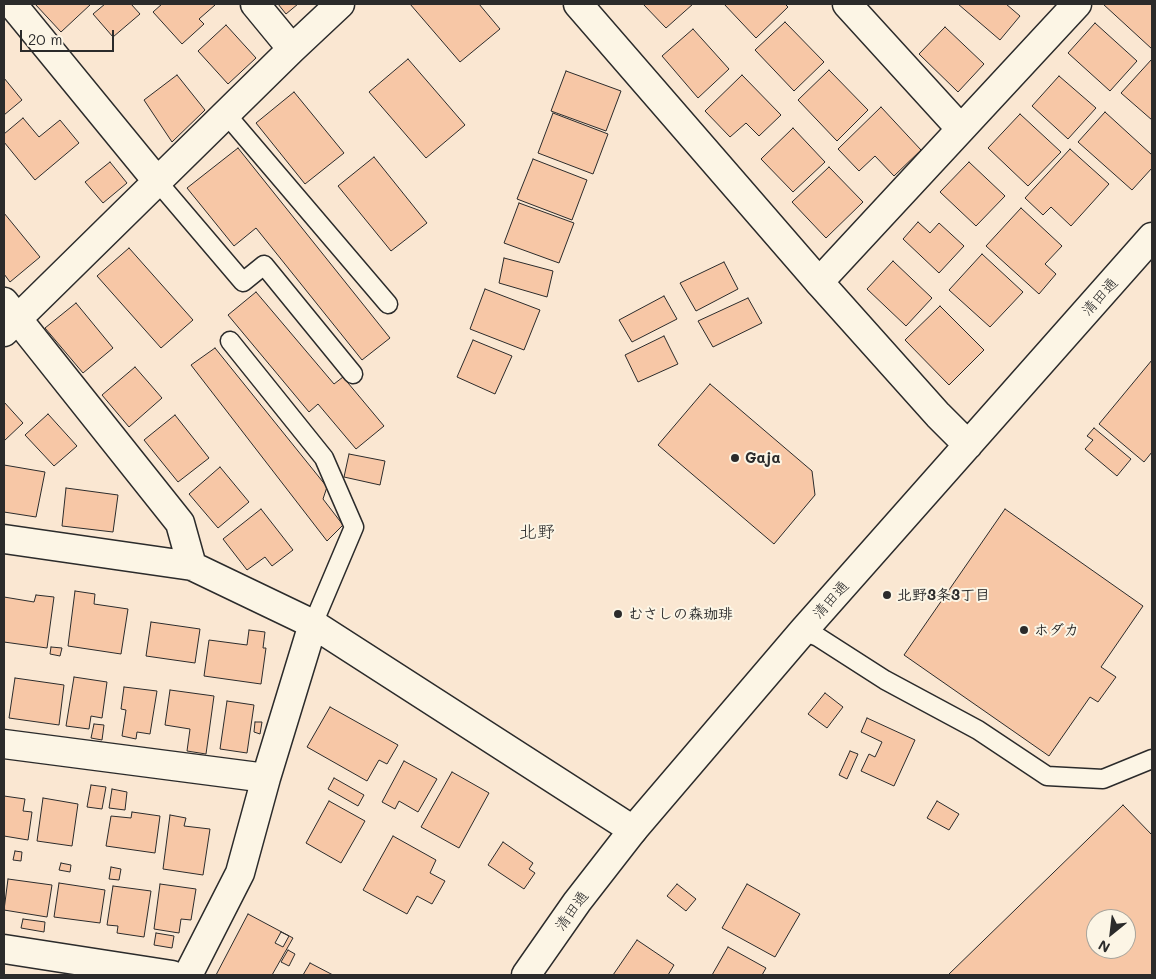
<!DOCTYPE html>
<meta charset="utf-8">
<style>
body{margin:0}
#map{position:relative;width:1156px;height:979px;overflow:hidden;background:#fae7d2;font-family:Mali,sans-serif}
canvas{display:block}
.frame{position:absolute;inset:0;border:5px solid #2b2b2b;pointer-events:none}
.north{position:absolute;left:1086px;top:909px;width:50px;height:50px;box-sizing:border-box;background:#fcf5e5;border:1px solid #a8a49b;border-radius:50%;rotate:209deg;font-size:14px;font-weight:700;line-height:20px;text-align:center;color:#2b2b2b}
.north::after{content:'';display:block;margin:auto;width:18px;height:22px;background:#2b2b2b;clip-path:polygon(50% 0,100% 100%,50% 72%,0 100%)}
.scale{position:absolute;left:20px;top:30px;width:94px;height:22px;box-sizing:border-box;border:2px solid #2b2b2b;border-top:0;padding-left:6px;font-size:15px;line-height:18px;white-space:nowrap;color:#2b2b2b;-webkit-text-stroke:4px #fcf5e5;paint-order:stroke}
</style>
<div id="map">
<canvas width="1156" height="979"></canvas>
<div class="frame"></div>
<div class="north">N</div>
<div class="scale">20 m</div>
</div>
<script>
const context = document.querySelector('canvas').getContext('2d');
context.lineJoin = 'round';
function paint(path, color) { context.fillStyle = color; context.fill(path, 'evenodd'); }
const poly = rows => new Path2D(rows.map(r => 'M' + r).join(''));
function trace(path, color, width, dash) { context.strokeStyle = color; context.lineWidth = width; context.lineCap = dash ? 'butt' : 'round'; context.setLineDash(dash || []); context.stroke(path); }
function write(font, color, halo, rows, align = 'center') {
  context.font = font + ' Mali,"Klee One",sans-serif'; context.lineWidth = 4; context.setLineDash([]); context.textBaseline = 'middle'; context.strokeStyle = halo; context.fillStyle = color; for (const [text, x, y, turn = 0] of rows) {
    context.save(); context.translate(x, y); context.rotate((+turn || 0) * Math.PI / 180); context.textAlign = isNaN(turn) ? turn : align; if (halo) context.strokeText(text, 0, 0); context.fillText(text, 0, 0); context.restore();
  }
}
const building = poly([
 [35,4,91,4,61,32,35,4],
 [105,4,131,4,140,14,113,37,93,14,105,4],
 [162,4,214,4,215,5,199,19,204,24,182,44,153,12,162,4],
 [278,4,298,4,286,14,278,4],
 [410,4,479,4,500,29,460,62,410,4],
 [643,4,693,4,666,28,643,4],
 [724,4,785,4,788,7,756,38,724,4],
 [958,4,1006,4,1020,16,1000,40,958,4],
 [1103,4,1152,4,1152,49,1103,4],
 [785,22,824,62,794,91,755,50,785,22],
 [1095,23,1137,61,1110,91,1068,53,1095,23],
 [226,25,256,58,228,84,198,51,226,25],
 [945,27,984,64,958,92,919,54,945,27],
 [693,29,729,69,698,98,662,56,693,29],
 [408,59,465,125,426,158,369,92,408,59],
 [1152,59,1152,120,1121,93,1152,59],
 [829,70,868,110,837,141,798,100,829,70],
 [566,71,621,91,606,131,551,111,566,71],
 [177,75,205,110,172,142,144,100,177,75],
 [742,75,781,115,759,136,746,123,730,137,705,111,742,75],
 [1059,76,1096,108,1068,139,1032,106,1059,76],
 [4,78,22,100,4,115,4,78],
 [294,92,344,153,305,184,256,123,294,92],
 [881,107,921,150,894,176,875,156,859,171,838,149,881,107],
 [1105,112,1152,155,1152,168,1132,190,1078,142,1105,112],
 [553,113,608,134,593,174,538,153,553,113],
 [1020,114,1061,152,1028,186,988,148,1020,114],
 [23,118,39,137,60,120,79,143,35,180,4,142,4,134,23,118],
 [793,128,825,162,793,192,761,159,793,128],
 [238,148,390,338,362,360,256,228,234,246,187,188,238,148],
 [1070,149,1109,184,1071,226,1051,207,1043,215,1025,198,1070,149],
 [374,157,427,223,391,251,338,186,374,157],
 [533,159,587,180,572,220,517,199,533,159],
 [110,162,127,183,103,203,85,182,110,162],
 [969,162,1005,196,976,226,940,192,969,162],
 [829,167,863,202,826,238,792,202,829,167],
 [519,203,574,223,559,263,504,243,519,203],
 [1021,208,1062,246,1045,264,1056,274,1039,294,986,246,1021,208],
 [4,213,40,257,10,282,4,274,4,213],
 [918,222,930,233,939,223,964,246,939,273,903,239,918,222],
 [129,248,193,320,161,348,97,276,129,248],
 [982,254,1023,292,990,327,949,290,982,254],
 [504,258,553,271,547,297,499,283,504,258],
 [893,261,932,298,906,326,867,289,893,261],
 [724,262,738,289,696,311,680,283,724,262],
 [485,289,540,310,524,350,470,329,485,289],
 [256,292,334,384,343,377,384,426,356,449,318,404,309,412,228,315,256,292],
 [664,296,677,319,632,342,619,320,664,296],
 [748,298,762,323,713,347,698,321,748,298],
 [76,303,113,348,83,373,45,328,76,303],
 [940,306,984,350,949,385,905,340,940,306],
 [664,336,678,364,638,382,625,355,664,336],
 [473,340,512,356,495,394,457,377,473,340],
 [215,348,327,487,323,499,343,525,327,541,191,365,215,348],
 [1152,360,1152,452,1144,462,1099,424,1152,360],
 [135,367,162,398,129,427,102,395,135,367],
 [710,384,812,471,815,495,774,544,658,445,710,384],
 [4,402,23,423,4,441,4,402],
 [48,414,77,446,54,466,25,435,48,414],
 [175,415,209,458,178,482,144,440,175,415],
 [1094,428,1131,459,1117,476,1085,449,1093,440,1087,436,1094,428],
 [349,454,385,461,380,485,344,477,349,454],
 [4,465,45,472,36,517,4,512,4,465],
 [220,467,249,502,218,528,189,494,220,467],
 [66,488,118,495,113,532,62,526,66,488],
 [261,509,293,550,272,566,265,557,247,570,223,539,261,509],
 [1005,509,1143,606,1101,667,1116,677,1098,702,1090,697,1049,756,904,655,1005,509],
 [75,591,95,594,94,604,128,609,121,654,68,646,75,591],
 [36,595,54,597,47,648,4,642,4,597,34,602,36,595],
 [151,622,200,629,195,663,146,656,151,622],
 [249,630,265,632,263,648,266,648,261,684,204,676,209,640,247,645,249,630],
 [51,647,62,648,60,656,50,654,51,647],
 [74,677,107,682,102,718,91,716,89,729,66,726,74,677],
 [15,678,64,685,59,725,9,718,15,678],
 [124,687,157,691,150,734,137,732,136,739,122,736,126,710,121,709,124,687],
 [170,690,214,696,206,754,187,751,190,729,165,725,170,690],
 [825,693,843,707,827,728,808,714,825,693],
 [227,701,254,705,247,753,220,749,227,701],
 [330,707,398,745,387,764,379,760,367,781,307,747,330,707],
 [867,718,915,740,894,786,861,771,869,754,875,757,882,742,861,732,867,718],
 [255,722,262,722,260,734,254,732,255,722],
 [94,724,104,725,102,740,91,738,94,724],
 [850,751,858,754,847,779,839,775,850,751],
 [404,761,437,779,418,812,399,801,395,809,382,802,404,761],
 [452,772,489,793,459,848,421,827,452,772],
 [334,778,364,795,358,806,328,789,334,778],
 [91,785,106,787,102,809,87,807,91,785],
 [112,789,127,792,125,810,109,808,112,789],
 [4,796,25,799,23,811,32,812,28,840,4,836,4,796],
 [43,798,78,804,72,846,37,841,43,798],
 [329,801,365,821,341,863,306,843,329,801],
 [937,801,959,814,949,830,927,818,937,801],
 [1123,805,1152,835,1152,975,948,975,1123,805],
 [1096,919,1126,919,1126,949,1096,949,1096,919],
 [132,812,160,816,155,853,106,846,111,816,131,818,132,812],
 [170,815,186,818,184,826,210,829,203,875,163,869,170,815],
 [393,836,436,860,430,873,445,881,432,904,417,896,407,914,363,890,393,836],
 [503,842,533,863,529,869,535,873,524,889,488,865,503,842],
 [15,851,22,852,21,861,13,860,15,851],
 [61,863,71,865,70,872,59,870,61,863],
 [111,867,121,869,119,880,109,879,111,867],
 [8,879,52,885,47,917,4,910,8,879],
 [59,883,105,890,100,923,54,917,59,883],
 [160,884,196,889,191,920,181,919,179,933,154,929,160,884],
 [677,884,696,899,686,911,667,896,677,884],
 [747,884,800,914,775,957,722,928,747,884],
 [113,886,151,891,144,937,117,933,118,926,107,925,113,886],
 [248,914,293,938,272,975,216,975,248,914],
 [23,919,45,922,44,932,21,928,23,919],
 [281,932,289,936,283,947,275,943,281,932],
 [156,933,174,936,172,948,154,945,156,933],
 [637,940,674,965,668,975,613,975,637,940],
 [728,947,766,968,762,975,712,975,728,947],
 [288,950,295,954,289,966,281,962,288,950],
 [310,963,333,975,303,975,310,963]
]);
paint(building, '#f7c7a6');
trace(building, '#2b2b2b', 1);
const service = poly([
 [226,114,388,304],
 [157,181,243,282,264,265,353,374],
 [230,341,324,458,354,527,313,624],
 [803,631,818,637,885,680,978,730,1047,776,1103,779,1152,759]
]);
const minor = poly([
 [12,4,157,181],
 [255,4,292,49],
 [847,4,960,128],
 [819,282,1077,4],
 [4,302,180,523,192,566],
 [4,332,292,49,340,4],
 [4,539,192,566,313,624,633,830],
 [4,744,266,778],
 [4,949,172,975],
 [188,975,240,873,266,778,313,624]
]);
const tertiary = poly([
 [578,4,819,282,938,415,968,445],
 [526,975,577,902,633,830,803,631,1152,237]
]);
trace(service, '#2b2b2b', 21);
trace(minor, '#2b2b2b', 31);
trace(tertiary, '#2b2b2b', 31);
trace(service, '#fcf5e5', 18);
trace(minor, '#fcf5e5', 28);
trace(tertiary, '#fcf5e5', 28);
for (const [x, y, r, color] of [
 [735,458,5,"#2b2b2b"],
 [887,595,5,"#2b2b2b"],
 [618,614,5,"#2b2b2b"],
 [1024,630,5,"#2b2b2b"]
]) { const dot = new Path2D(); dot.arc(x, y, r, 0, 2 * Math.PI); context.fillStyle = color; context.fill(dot); trace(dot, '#fcf5e5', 2); }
write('15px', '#2b2b2b', '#fcf5e5', [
 ["清田通",1100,297,-48],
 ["清田通",831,600,-48],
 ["清田通",572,911,-54]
]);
write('bold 15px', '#2b2b2b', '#fcf5e5', [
 ["Gaja",745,458],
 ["北野3条3丁目",897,595],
 ["むさしの森珈琲",628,614],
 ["ホダカ",1034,630]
], 'left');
write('18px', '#2b2b2b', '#fcf5e5', [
 ["北野",537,532]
]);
</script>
